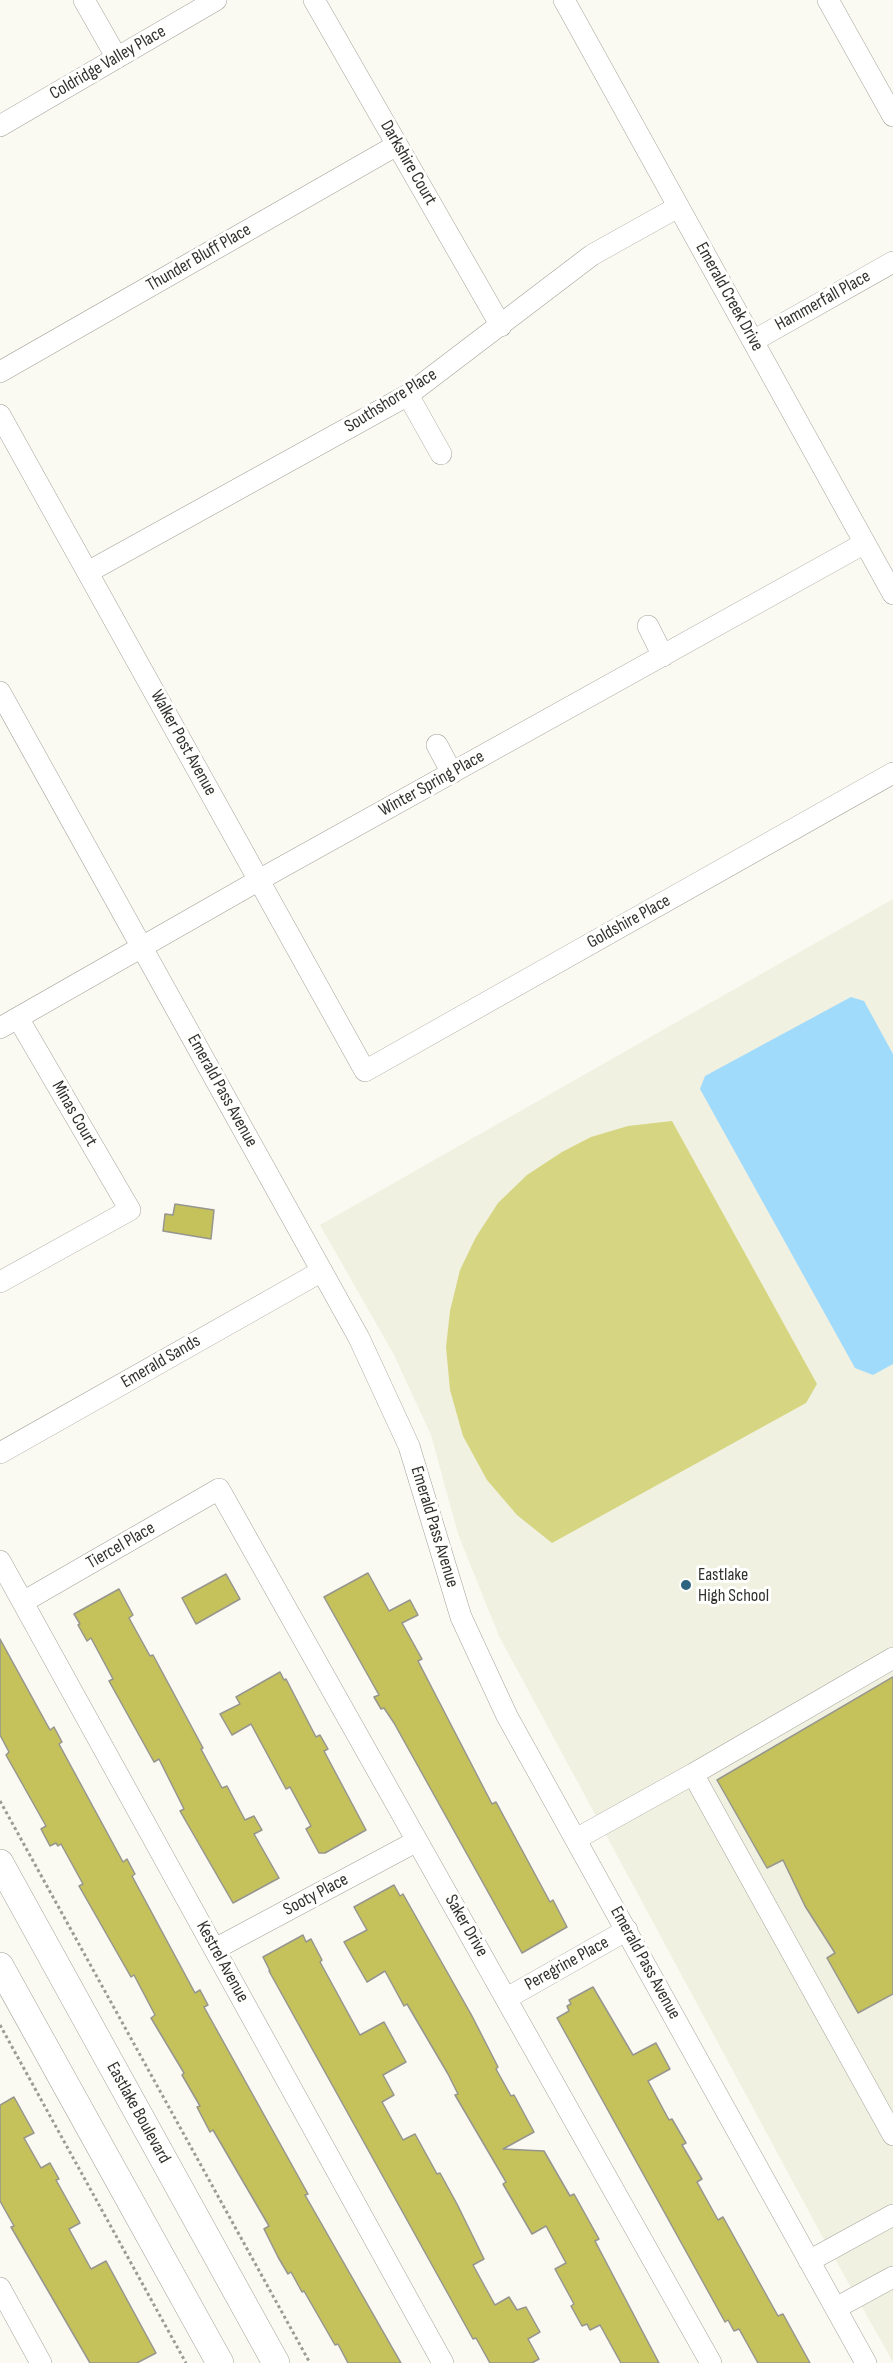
<!DOCTYPE html>
<style>
body{margin:0}
canvas{display:block;background:#fafaf2}
</style>
<canvas width="893" height="2363"></canvas>
<script>
const context = document.querySelector('canvas').getContext('2d');
context.lineJoin = 'round';
function paint(path, color) { context.fillStyle = color; context.fill(path, 'evenodd'); }
const poly = rows => new Path2D(rows.map(r => 'M' + r).join(''));
function trace(path, color, width, dash) { context.strokeStyle = color; context.lineWidth = width; context.lineCap = dash ? 'butt' : 'round'; context.setLineDash(dash || []); context.stroke(path); }
function write(font, color, halo, rows, align = 'center') {
  context.font = font + ' "Sofia Sans Condensed",sans-serif'; context.lineWidth = 6; context.setLineDash([]); context.textBaseline = 'middle'; context.strokeStyle = halo; context.fillStyle = color; for (const [text, x, y, turn = 0] of rows) {
    context.save(); context.translate(x, y); context.rotate((+turn || 0) * Math.PI / 180); context.textAlign = isNaN(turn) ? turn : align; if (halo) context.strokeText(text, 0, 0); context.fillText(text, 0, 0); context.restore();
  }
}
paint(poly([
 [893,899,893,2362,822,2236,499,1636,458,1534,431,1435,394,1355,320,1225]
]), '#f1f1e1');
paint(poly([
 [672,1121,817,1384,806,1403,552,1543,517,1515,487,1480,463,1436,450,1390,446,1347,450,1311,460,1270,476,1237,498,1203,527,1175,562,1152,591,1137,628,1126]
]), '#d6d581');
paint(poly([
 [851,997,864,1001,893,1054,893,1364,873,1375,855,1368,700,1089,705,1076]
]), '#a1dbfc');
const building = poly([
 [175,1204,214,1210,211,1239,163,1231,165,1214,173,1215,175,1204],
 [368,1573,389,1611,410,1600,418,1615,402,1623,422,1659,418,1661,492,1804,496,1802,550,1902,553,1900,567,1927,522,1953,394,1723,384,1708,381,1709,374,1697,379,1695,324,1597,368,1573],
 [226,1574,240,1599,196,1624,182,1598,226,1574],
 [119,1589,133,1615,129,1618,150,1656,153,1655,203,1748,201,1749,222,1788,227,1786,245,1820,254,1816,262,1830,254,1834,279,1878,233,1903,180,1811,184,1809,159,1759,154,1762,109,1681,113,1679,91,1638,87,1641,78,1625,80,1624,74,1614,119,1589],
 [0,1639,50,1730,54,1727,62,1742,59,1744,66,1757,123,1862,127,1859,135,1874,132,1876,195,1993,200,1990,208,2005,204,2007,308,2194,305,2195,401,2363,348,2363,338,2344,335,2345,304,2291,302,2292,291,2272,288,2274,278,2257,264,2229,269,2226,213,2130,210,2132,197,2107,200,2106,182,2075,184,2073,151,2018,155,2015,134,1975,131,1977,79,1886,83,1884,61,1844,58,1846,56,1843,50,1846,41,1829,46,1826,6,1755,9,1752,0,1735,0,1639],
 [280,1672,284,1680,286,1679,316,1737,320,1735,328,1749,324,1751,366,1830,325,1853,319,1853,306,1829,311,1826,290,1787,286,1789,251,1724,232,1735,220,1714,240,1704,236,1697,280,1672],
 [893,1677,893,1994,858,2013,827,1958,835,1953,805,1906,783,1860,767,1868,717,1780,893,1677],
 [394,1885,400,1896,403,1894,472,2016,498,2067,496,2069,511,2096,514,2095,534,2132,503,2149,544,2151,570,2196,574,2194,599,2239,595,2241,659,2363,621,2363,600,2325,590,2330,587,2324,582,2326,571,2306,574,2304,555,2269,566,2263,546,2226,532,2234,503,2184,506,2182,455,2095,458,2094,448,2074,407,2004,404,2006,385,1971,367,1982,344,1942,367,1930,354,1907,394,1885],
 [303,1935,306,1942,311,1939,322,1960,320,1962,360,2035,384,2022,406,2062,383,2075,394,2095,382,2102,403,2140,415,2134,437,2174,440,2173,457,2204,484,2259,473,2265,495,2305,509,2297,517,2310,526,2307,540,2332,528,2339,539,2359,532,2363,490,2363,476,2338,473,2339,269,1971,270,1971,263,1957,303,1935],
 [593,1987,633,2055,656,2043,670,2069,648,2081,669,2120,672,2119,686,2143,682,2145,702,2179,697,2182,718,2220,723,2217,778,2316,783,2314,810,2363,758,2363,739,2329,734,2331,728,2320,725,2322,557,2018,569,2011,567,2006,571,2004,569,2000,593,1987],
 [14,2097,34,2133,24,2138,41,2168,50,2163,59,2179,56,2180,80,2223,69,2229,91,2269,106,2261,156,2353,137,2363,90,2363,11,2227,14,2226,0,2201,0,2105,14,2097]
]);
paint(building, '#c5c25c');
trace(building, '#96968e', 1.5);
const minor = poly([
 [84,0,117,58],
 [314,0,501,326],
 [564,0,893,594],
 [828,0,893,116],
 [0,126,216,0],
 [753,341,893,262],
 [0,372,397,145],
 [408,395,441,454],
 [0,415,365,1071,893,773],
 [88,572,408,395,592,255,678,207],
 [648,626,663,656],
 [0,692,359,1338,409,1446,461,1617,507,1716,866,2363],
 [437,745,452,773],
 [0,1028,275,871,865,543],
 [0,1282,130,1210,18,1018],
 [0,1453,322,1271],
 [0,1561,443,2363],
 [23,1602,219,1489,711,2363],
 [693,1774,893,1658],
 [576,1839,693,1774,893,2135],
 [215,1949,417,1841],
 [507,1998,627,1930],
 [809,2261,893,2215],
 [0,2288,41,2363],
 [836,2308,893,2277]
]);
const major = poly([
 [0,1863,276,2363],
 [0,1966,220,2363]
]);
trace(minor, '#a3a39b', 22);
trace(major, '#a3a39b', 28);
trace(poly([
 [0,1801,310,2363],
 [0,2025,186,2363]
]), '#9c9c97', 3, [3, 3]);
trace(minor, '#fff', 21);
trace(major, '#fff', 27);
for (const [x, y, r, color] of [
 [686,1585,6,"#2e647f"]
]) { const dot = new Path2D(); dot.arc(x, y, r, 0, 2 * Math.PI); context.fillStyle = color; context.fill(dot); trace(dot, '#fffffe', 2); }
write('18px', '#32322f', '#fffffe', [
 ["Coldridge Valley Place",108,63,-30],
 ["Darkshire Court",408,163,60],
 ["Thunder Bluff Place",199,258,-30],
 ["Emerald Creek Drive",729,297,61],
 ["Hammerfall Place",823,301,-29],
 ["Southshore Place",391,401,-32],
 ["Walker Post Avenue",183,743,61],
 ["Winter Spring Place",432,784,-29],
 ["Goldshire Place",629,922,-29],
 ["Emerald Pass Avenue",222,1091,61],
 ["Minas Court",74,1114,60],
 ["Emerald Sands",161,1362,-30],
 ["Emerald Pass Avenue",434,1527,73],
 ["Tiercel Place",121,1546,-30],
 ["Sooty Place",316,1895,-28],
 ["Saker Drive",466,1926,60],
 ["Kestrel Avenue",222,1962,61],
 ["Emerald Pass Avenue",645,1963,61],
 ["Peregrine Place",567,1964,-29],
 ["Eastlake Boulevard",138,2113,61]
]);
write('18px', '#32322f', '#fffffe', [
 ["Eastlake",698,1575],
 ["High School",698,1596]
], 'left');
</script>
